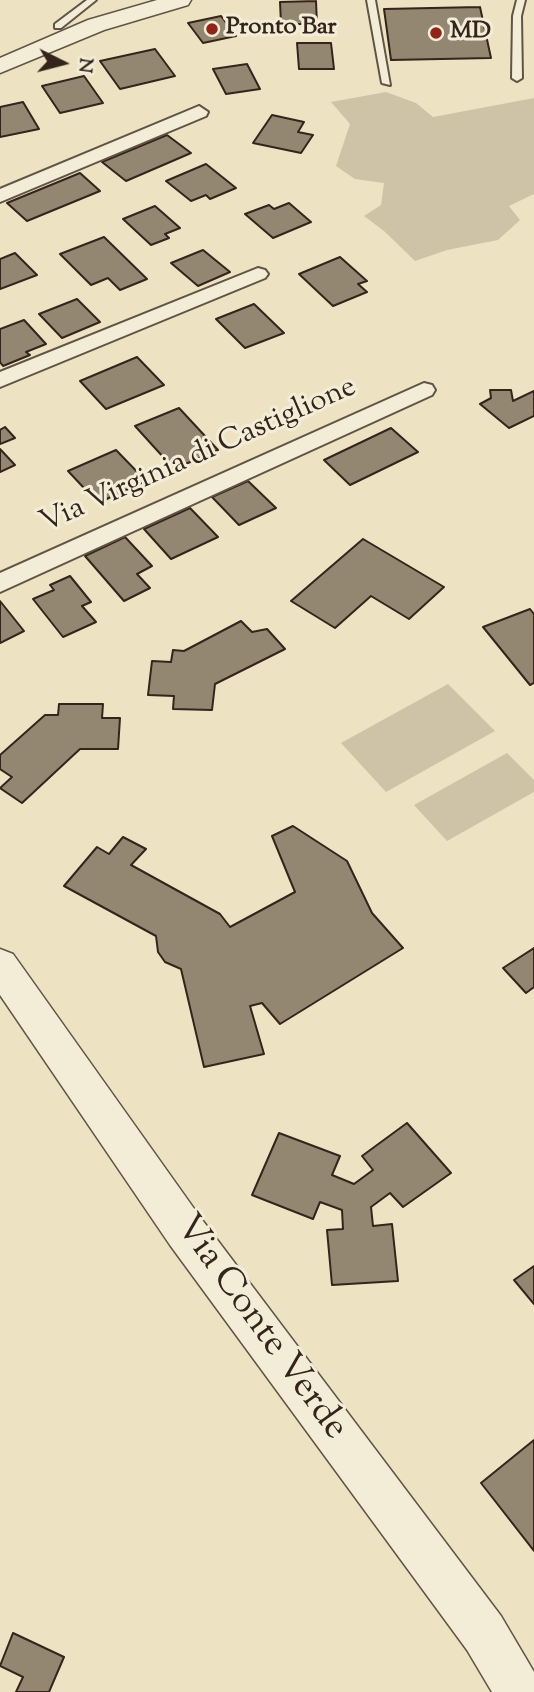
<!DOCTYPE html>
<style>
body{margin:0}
#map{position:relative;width:534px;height:1692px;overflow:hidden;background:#ede3c3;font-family:"Sorts Mill Goudy",serif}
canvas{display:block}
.north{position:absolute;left:28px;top:28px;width:70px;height:70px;-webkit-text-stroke:5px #f3edd8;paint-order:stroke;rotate:96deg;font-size:19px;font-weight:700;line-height:28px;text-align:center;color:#34241b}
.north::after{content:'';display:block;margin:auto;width:24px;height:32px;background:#34241b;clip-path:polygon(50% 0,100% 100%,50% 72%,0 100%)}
</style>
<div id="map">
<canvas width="534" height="1692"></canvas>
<div class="north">N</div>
</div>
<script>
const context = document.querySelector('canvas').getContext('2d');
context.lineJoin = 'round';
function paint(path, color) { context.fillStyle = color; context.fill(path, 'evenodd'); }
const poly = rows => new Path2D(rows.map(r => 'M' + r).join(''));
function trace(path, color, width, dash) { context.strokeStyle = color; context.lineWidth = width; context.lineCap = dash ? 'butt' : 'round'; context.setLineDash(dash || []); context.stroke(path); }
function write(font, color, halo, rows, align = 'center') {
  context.font = font + ' "Sorts Mill Goudy",serif'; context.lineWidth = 6; context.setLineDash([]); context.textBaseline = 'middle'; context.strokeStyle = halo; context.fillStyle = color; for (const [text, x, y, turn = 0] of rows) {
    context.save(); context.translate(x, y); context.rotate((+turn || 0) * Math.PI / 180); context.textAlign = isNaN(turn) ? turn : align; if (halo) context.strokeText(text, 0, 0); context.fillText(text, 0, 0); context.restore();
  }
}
paint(poly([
 [386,92,416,103,433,117,534,98,534,194,509,206,520,220,498,240,447,250,415,261,384,231,364,216,381,205,384,183,355,179,336,166,350,124,331,102],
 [448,684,495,731,386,792,341,743],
 [507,753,534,780,534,792,447,841,414,805]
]), '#cec3a6');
const building = poly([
 [316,1,317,24,281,24,280,2,316,1],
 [480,7,491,58,391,60,384,9,480,7],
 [221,16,236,36,203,43,188,23,221,16],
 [297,43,331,43,334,69,299,69,297,43],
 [155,49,175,76,120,89,100,61,155,49],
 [247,64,260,89,226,94,213,69,247,64],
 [84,76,103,103,60,113,42,86,84,76],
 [23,102,39,129,0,137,0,107,23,102],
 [272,115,304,122,298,132,313,135,301,153,253,143,272,115],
 [167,135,191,153,126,181,102,162,167,135],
 [206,164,236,188,210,199,206,195,191,201,166,181,206,164],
 [80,173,100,191,27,221,7,203,80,173],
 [289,203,311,222,273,238,245,214,269,205,274,209,289,203],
 [155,206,180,228,165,234,169,238,151,245,123,219,155,206],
 [104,237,147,279,120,290,108,278,91,285,60,254,104,237],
 [203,250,230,272,198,286,171,263,203,250],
 [15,253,37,275,0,289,0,259,15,253],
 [340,257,367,281,358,284,367,292,333,306,299,274,340,257],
 [77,299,100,322,62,338,39,314,77,299],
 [254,304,284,333,245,348,216,319,254,304],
 [24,320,46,344,26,352,30,355,3,366,0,362,0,329,24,320],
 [137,357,164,385,106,409,80,381,137,357],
 [490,390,511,390,513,401,534,391,534,416,509,428,480,404,491,398,490,390],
 [179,408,218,450,174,469,135,426,179,408],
 [5,427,15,438,0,444,0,430,5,427],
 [391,428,418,452,350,485,324,460,391,428],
 [0,449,15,465,0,472,0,449],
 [116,450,146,481,98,503,68,471,116,450],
 [248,481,276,508,239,525,212,497,248,481],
 [190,508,218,537,171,559,144,529,190,508],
 [125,537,152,566,137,574,150,588,124,601,85,556,125,537],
 [363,539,444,587,409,619,371,596,335,628,291,601,363,539],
 [70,576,91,602,82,606,96,622,63,637,33,599,54,590,50,585,70,576],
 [0,601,24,631,0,643,0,601],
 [530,609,534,614,534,683,530,685,483,627,530,609],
 [241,621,252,632,267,629,285,649,215,684,212,710,173,709,174,696,148,695,152,661,171,662,173,650,184,651,241,621],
 [59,704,103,704,102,718,120,718,118,749,80,749,22,803,0,788,12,777,0,769,0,755,45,715,58,715,59,704],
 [293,826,347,861,372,913,403,948,280,1024,262,1003,250,1006,264,1054,204,1067,181,969,165,962,158,952,156,936,64,886,97,847,109,854,123,837,146,849,131,865,220,914,230,927,295,892,272,836,293,826],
 [534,948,534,987,526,993,503,968,534,948],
 [407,1123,451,1173,403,1207,390,1193,371,1207,373,1226,392,1224,398,1281,332,1285,327,1230,343,1229,342,1210,320,1202,313,1219,252,1195,279,1133,340,1156,332,1175,354,1184,373,1170,362,1156,407,1123],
 [534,1266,534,1304,514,1280,534,1266],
 [534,1440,534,1551,481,1483,534,1440],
 [13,1633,64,1657,49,1692,16,1692,23,1677,0,1666,13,1633]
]);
paint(building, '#948772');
trace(building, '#34241b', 2);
const service = poly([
 [87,0,96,0,61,28,55,28,55,24,87,0],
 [367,0,375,0,390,85,382,83,367,0],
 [517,0,525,0,521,16,522,78,517,81,512,78,513,16,517,0]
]);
const minor = poly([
 [199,106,208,112,206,116,0,202,0,189,199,106],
 [258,268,265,270,268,274,265,278,0,387,0,372,258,268],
 [424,383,432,385,435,390,432,395,0,592,0,573,424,383]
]);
const tertiary = poly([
 [157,0,191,0,188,5,104,30,0,73,0,58,88,20,157,0],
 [0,949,13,954,200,1217,501,1616,534,1672,534,1692,492,1692,467,1650,170,1245,0,995,0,949]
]);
trace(service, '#625445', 4);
trace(minor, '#625445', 4);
trace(tertiary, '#625445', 3);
paint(service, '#f3edd8');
paint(minor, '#f3edd8');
paint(tertiary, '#f3edd8');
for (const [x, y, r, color] of [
 [212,29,7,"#8f2418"],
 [436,33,7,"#8f2418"]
]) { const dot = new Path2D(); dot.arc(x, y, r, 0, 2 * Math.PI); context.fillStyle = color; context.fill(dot); trace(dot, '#f3edd8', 2.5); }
write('bold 24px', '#34241b', '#f3edd8', [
 ["Pronto Bar",226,29],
 ["MD",450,33]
], 'left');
write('30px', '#34241b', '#f3edd8', [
 ["Via Virginia di Castiglione",199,457,-24]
]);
write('37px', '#34241b', '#f3edd8', [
 ["Via Conte Verde",259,1329,54]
]);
</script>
